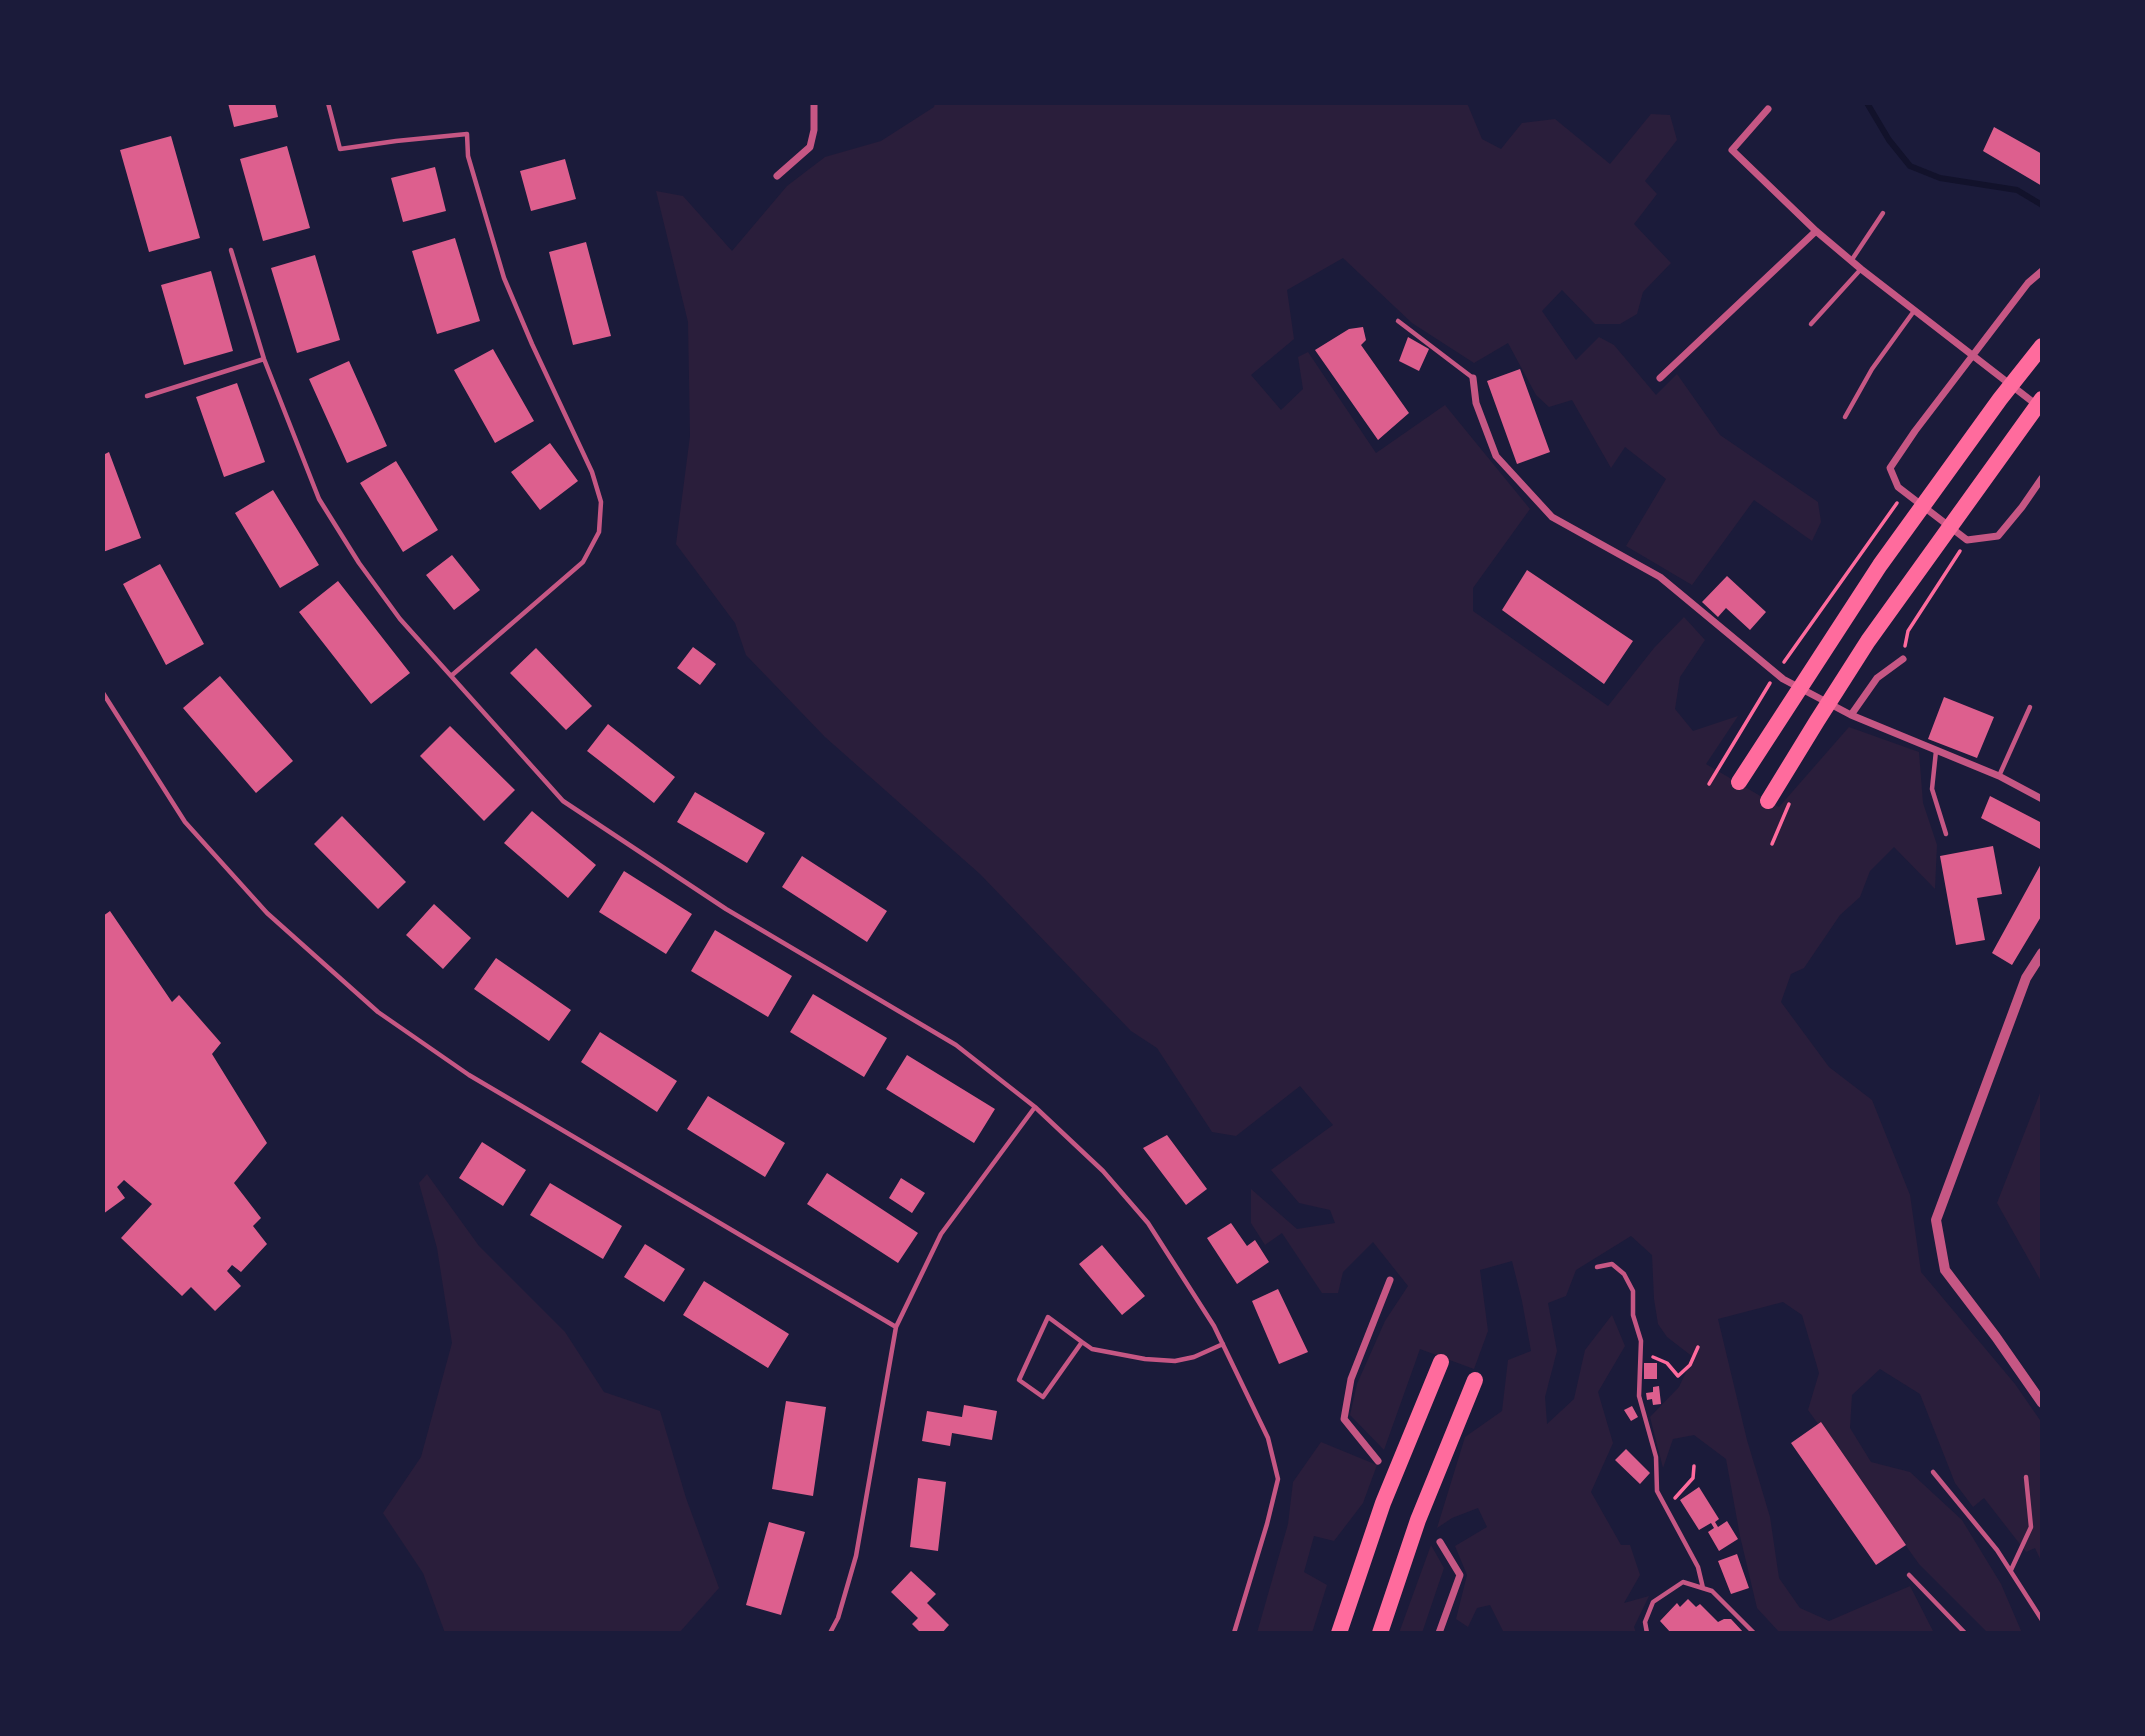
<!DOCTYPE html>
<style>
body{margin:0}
#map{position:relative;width:2145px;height:1736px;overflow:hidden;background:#1b1b3a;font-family:"Roboto Condensed",sans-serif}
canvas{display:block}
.frame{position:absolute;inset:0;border:105px solid #1b1b3a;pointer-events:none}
</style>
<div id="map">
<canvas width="2145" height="1736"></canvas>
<div class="frame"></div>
</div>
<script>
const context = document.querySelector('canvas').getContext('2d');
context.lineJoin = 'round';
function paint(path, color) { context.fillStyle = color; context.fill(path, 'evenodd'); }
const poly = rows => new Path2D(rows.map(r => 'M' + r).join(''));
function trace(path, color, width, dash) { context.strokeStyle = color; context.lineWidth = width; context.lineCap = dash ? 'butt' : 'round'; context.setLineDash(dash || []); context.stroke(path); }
paint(poly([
 [935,103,1467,103,1482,139,1501,149,1522,123,1555,119,1610,164,1651,114,1670,115,1677,140,1645,181,1657,194,1634,224,1671,263,1643,292,1637,314,1620,324,1595,324,1562,290,1542,311,1576,360,1599,337,1614,345,1656,395,1677,374,1720,435,1818,502,1821,522,1812,541,1754,500,1692,585,1626,546,1666,479,1625,447,1611,468,1572,400,1549,407,1536,395,1508,343,1474,363,1412,323,1343,258,1287,290,1294,339,1251,375,1281,410,1303,389,1298,357,1308,352,1376,453,1445,405,1530,509,1473,588,1473,611,1608,706,1654,648,1684,617,1705,640,1680,677,1675,709,1693,731,1738,716,1706,764,1779,807,1849,727,1919,752,1923,803,1937,845,1935,889,1894,847,1870,871,1860,897,1840,915,1804,968,1791,974,1781,1002,1829,1067,1872,1100,1910,1195,1921,1272,2015,1384,2042,1423,2042,1563,2035,1548,2026,1552,1984,1498,1973,1507,1955,1483,1920,1394,1880,1369,1852,1395,1850,1428,1871,1462,1910,1472,1962,1520,2001,1584,2022,1633,1988,1633,1919,1564,1808,1410,1819,1373,1802,1315,1783,1302,1718,1319,1747,1440,1770,1517,1779,1578,1800,1608,1829,1621,1910,1586,1934,1633,1780,1633,1757,1608,1740,1536,1726,1459,1694,1435,1673,1439,1663,1468,1650,1417,1679,1387,1693,1357,1667,1337,1658,1324,1654,1299,1652,1255,1631,1236,1576,1270,1566,1296,1548,1303,1557,1351,1545,1397,1547,1424,1574,1399,1585,1350,1612,1315,1625,1346,1598,1392,1613,1443,1591,1492,1621,1545,1630,1545,1640,1575,1624,1603,1649,1596,1634,1627,1636,1633,1504,1633,1490,1605,1477,1608,1468,1627,1456,1619,1467,1575,1455,1546,1487,1527,1478,1508,1452,1518,1437,1528,1465,1437,1502,1411,1508,1360,1531,1351,1522,1301,1512,1261,1480,1270,1488,1331,1474,1369,1420,1349,1384,1450,1350,1415,1357,1384,1385,1321,1408,1286,1373,1242,1343,1272,1338,1293,1322,1293,1282,1233,1265,1245,1251,1223,1251,1189,1297,1229,1335,1223,1330,1210,1299,1203,1271,1170,1333,1125,1300,1086,1236,1136,1212,1132,1157,1048,1131,1031,980,874,825,737,746,655,735,623,676,544,690,436,688,322,656,191,683,196,732,251,787,186,825,157,881,141,934,107],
 [2042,1088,2042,1283,1997,1203],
 [427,1174,479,1246,565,1332,604,1392,660,1411,686,1498,719,1588,679,1633,445,1633,423,1573,383,1513,421,1457,452,1343,437,1248,419,1183],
 [1321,1442,1377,1465,1363,1503,1334,1541,1314,1536,1304,1572,1327,1585,1312,1633,1257,1633,1288,1524,1293,1482],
 [1431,1545,1444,1568,1422,1633,1399,1633]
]), '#2a1e3b');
trace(poly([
 [1867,103,1889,140,1910,166,1940,178,2017,190,2042,205]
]), '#12122b', 6);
paint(poly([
 [228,103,275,103,278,117,234,127],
 [1994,127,2042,154,2042,186,1983,151],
 [171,136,200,238,149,252,120,150],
 [287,146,310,228,263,241,240,159],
 [565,159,576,199,531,211,520,171],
 [435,167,446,211,403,222,391,178],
 [455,238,480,321,437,334,412,251],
 [586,242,611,336,573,345,549,252],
 [315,255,340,340,297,353,271,268],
 [211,271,233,351,184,365,161,285],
 [1363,327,1366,340,1361,345,1409,413,1378,440,1315,350,1349,329],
 [1408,337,1429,349,1419,371,1399,361],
 [493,349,534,421,495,443,454,370],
 [349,361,387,446,347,463,309,379],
 [1520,369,1550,452,1517,464,1487,381],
 [237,383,265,462,224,477,196,397],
 [550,443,578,481,540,510,511,472],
 [109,452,141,538,103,552,103,455],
 [396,461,438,530,403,552,360,483],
 [273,490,319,565,280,588,235,513],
 [452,555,480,590,454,610,426,575],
 [160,564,204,644,166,665,123,584],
 [1527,570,1633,641,1604,684,1502,610],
 [1727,576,1766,612,1750,630,1726,608,1718,617,1702,602],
 [338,581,410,673,371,704,299,612],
 [693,647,716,664,700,685,677,668],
 [536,648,592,706,566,730,510,673],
 [220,676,293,761,256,793,183,708],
 [1944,697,1994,717,1977,758,1928,739],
 [608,724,675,777,654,803,587,751],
 [450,726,515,790,484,821,420,756],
 [695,792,765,833,747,863,677,822],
 [1990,796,2042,823,2042,850,1981,818],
 [532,811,596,865,568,898,504,843],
 [342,816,406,882,378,909,314,844],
 [1993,846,2002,894,1977,898,1985,940,1956,945,1940,856],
 [802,856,887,911,867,942,782,887],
 [2042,862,2042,915,2012,965,1992,953],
 [624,871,692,914,666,954,599,912],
 [434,904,471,938,443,969,406,935],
 [110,911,172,1002,179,995,221,1043,212,1054,267,1143,234,1183,261,1218,253,1226,267,1244,241,1272,232,1265,227,1271,241,1286,215,1311,191,1287,182,1296,121,1238,152,1204,124,1180,117,1187,125,1198,103,1214,103,916],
 [715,930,792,976,768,1017,691,971],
 [496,958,571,1010,549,1041,474,989],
 [813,994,887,1038,864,1077,790,1032],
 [600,1032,677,1081,657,1112,581,1062],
 [907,1055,995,1109,974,1143,886,1089],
 [708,1096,785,1143,765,1177,687,1129],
 [1167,1135,1207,1189,1186,1205,1143,1148],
 [482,1142,526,1170,503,1206,459,1178],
 [827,1173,918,1233,898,1263,807,1204],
 [901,1178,925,1193,912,1213,889,1198],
 [550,1183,622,1226,603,1259,530,1215],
 [1231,1223,1247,1246,1255,1240,1269,1262,1237,1284,1207,1238],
 [645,1244,685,1269,664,1302,624,1277],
 [1102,1245,1145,1296,1122,1315,1079,1264],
 [704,1281,789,1334,768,1368,683,1315],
 [1278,1289,1308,1352,1279,1364,1252,1301],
 [1644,1363,1657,1363,1657,1379,1644,1379],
 [1659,1386,1661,1404,1653,1405,1652,1399,1647,1400,1646,1393,1653,1392,1653,1387],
 [786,1401,826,1407,813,1496,772,1489],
 [964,1405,997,1411,992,1440,952,1433,950,1446,922,1441,927,1411,962,1417],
 [1632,1406,1638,1417,1631,1421,1624,1410],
 [1821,1422,1906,1545,1876,1565,1791,1443],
 [1626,1449,1650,1473,1640,1484,1615,1460],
 [918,1478,946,1482,938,1551,910,1547],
 [1699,1487,1719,1519,1715,1522,1718,1527,1727,1521,1738,1539,1719,1551,1708,1532,1714,1528,1711,1523,1699,1530,1680,1500],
 [769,1522,805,1532,781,1615,746,1605],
 [1737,1554,1749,1588,1731,1594,1718,1561],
 [911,1571,936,1594,927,1603,949,1625,942,1633,921,1633,912,1624,918,1618,891,1592],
 [1688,1599,1696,1607,1700,1604,1718,1622,1724,1619,1731,1619,1744,1633,1671,1633,1660,1621,1677,1603,1680,1607]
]), '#dd5f8e');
trace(poly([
 [1905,646,1908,631,1960,551],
 [1784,662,1897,503],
 [1709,784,1770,683],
 [1772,844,1789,804],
 [1653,1357,1667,1363,1678,1376,1690,1365,1698,1347],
 [1675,1498,1693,1478,1694,1466]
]), '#ff6b9d', 3.5);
trace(poly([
 [328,103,340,149,396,141,467,134,468,156,504,278,532,344,592,472,601,502,599,532,583,562,451,676],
 [231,250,264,359,319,499,359,563,400,619,563,801,726,909,956,1045,1035,1107,1103,1171,1148,1223,1214,1326,1268,1438,1278,1479,1267,1524,1234,1633],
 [1851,261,1883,213],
 [1398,321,1473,378],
 [1811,324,1861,269],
 [147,396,264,359],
 [1845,417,1872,369,1914,311],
 [103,693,185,822,267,913,378,1012,469,1075,896,1327],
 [1936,751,1932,789,1946,834],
 [1999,776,2030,707],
 [1597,1267,1612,1264,1624,1274,1633,1291,1633,1315,1641,1341,1639,1396,1656,1457,1657,1491,1698,1567,1703,1588],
 [1082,1342,1043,1397,1019,1380,1048,1317,1082,1342,1092,1349,1145,1359,1175,1361,1194,1357,1223,1344],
 [1933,1472,1997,1550,2042,1620],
 [2011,1570,2031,1527,2026,1477],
 [1909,1575,1965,1633],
 [830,1633,838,1618,856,1556,896,1327,941,1234,1035,1107],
 [1647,1633,1645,1622,1653,1602,1683,1582,1712,1591,1754,1633]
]), '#c65784', 4.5);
trace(poly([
 [1768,109,1732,150,1816,231,1861,269,2038,406],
 [777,176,810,147,814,130,814,103],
 [2042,271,2028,283,1915,431,1890,468,1898,487,1967,540,1998,536,2022,507,2042,478],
 [1473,378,1476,403,1496,456,1552,517,1660,577,1783,679,1851,715,1999,776,2042,799],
 [1660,378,1816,231],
 [1851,715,1877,678,1903,659],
 [1378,1461,1344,1419,1351,1379,1390,1280],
 [1439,1633,1460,1575,1440,1542]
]), '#c65784', 7);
trace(poly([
 [2042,953,2026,978,1936,1220,1945,1270,1996,1337,2042,1403]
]), '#c65784', 10);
trace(poly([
 [1739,782,1880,565,2000,399,2042,346],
 [1768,801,1817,721,1868,641,2042,399],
 [1339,1633,1383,1503,1441,1362],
 [1380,1633,1418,1520,1475,1380]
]), '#ff6b9d', 16);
</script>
